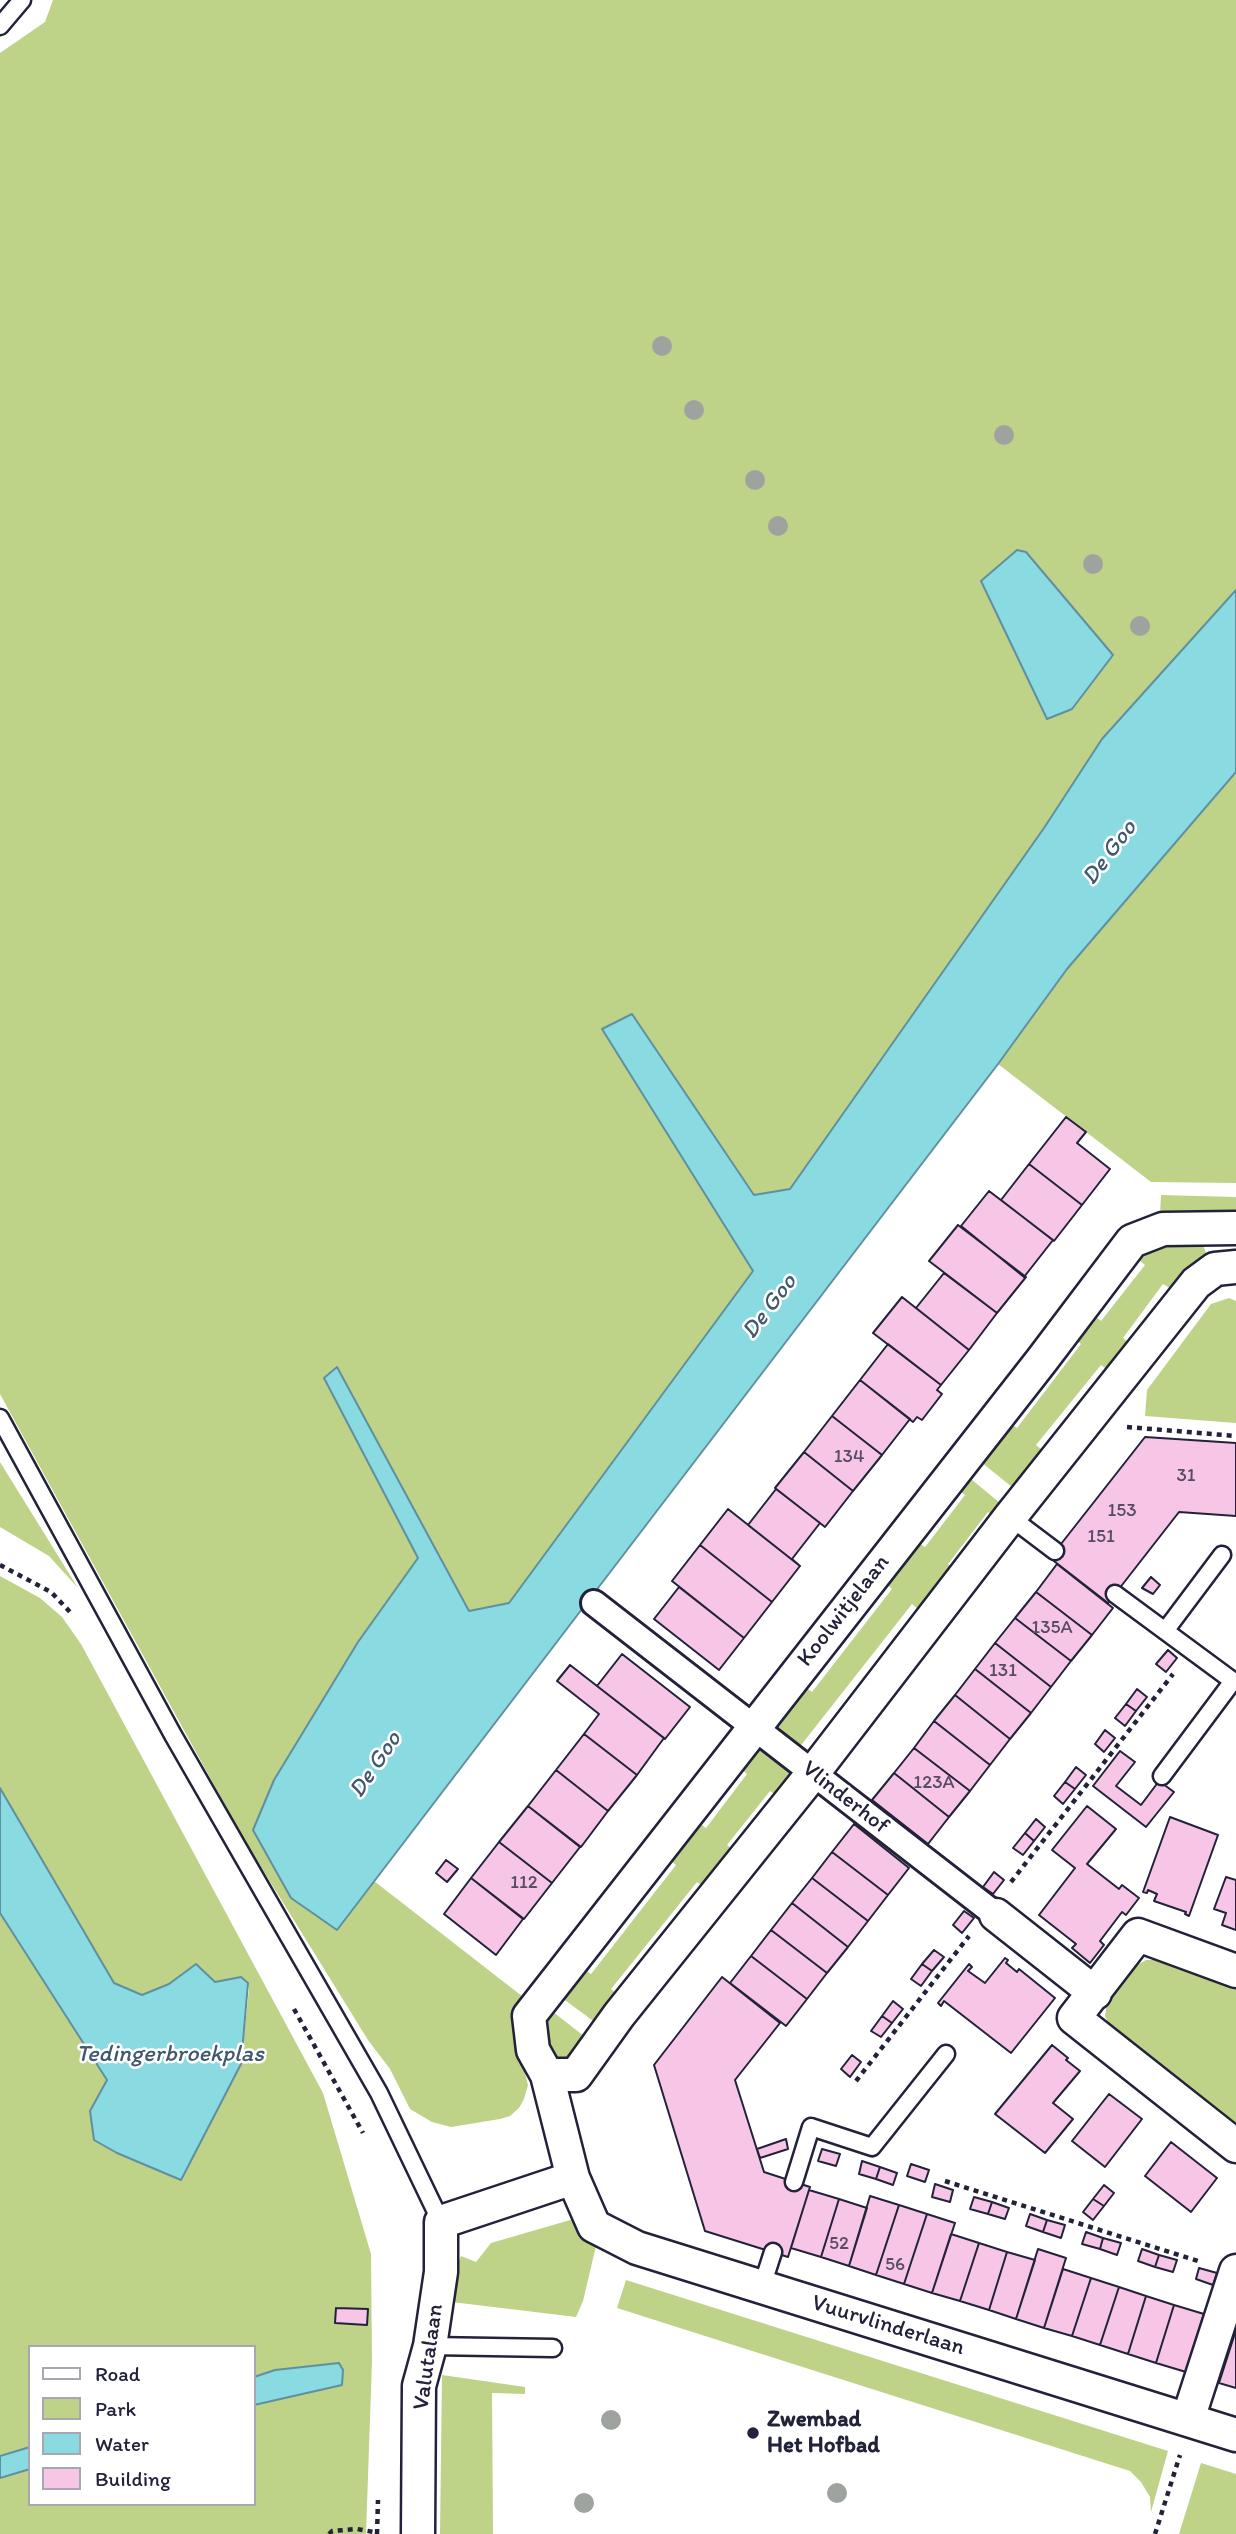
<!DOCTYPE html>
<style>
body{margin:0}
#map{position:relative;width:1236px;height:2534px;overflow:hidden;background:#fff;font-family:Itim,sans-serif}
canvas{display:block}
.legend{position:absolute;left:28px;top:2345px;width:228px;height:161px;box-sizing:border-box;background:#fff;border:2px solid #a7a7b1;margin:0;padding:9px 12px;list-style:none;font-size:21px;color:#22223b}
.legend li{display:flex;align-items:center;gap:14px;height:35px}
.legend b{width:35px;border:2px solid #a7a7b1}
</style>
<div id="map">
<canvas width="1236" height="2534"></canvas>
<ul class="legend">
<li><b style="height:9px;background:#fff"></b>Road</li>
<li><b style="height:19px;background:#bed288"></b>Park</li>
<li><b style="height:19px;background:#89dae1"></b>Water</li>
<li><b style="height:19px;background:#f7c6e7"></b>Building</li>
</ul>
</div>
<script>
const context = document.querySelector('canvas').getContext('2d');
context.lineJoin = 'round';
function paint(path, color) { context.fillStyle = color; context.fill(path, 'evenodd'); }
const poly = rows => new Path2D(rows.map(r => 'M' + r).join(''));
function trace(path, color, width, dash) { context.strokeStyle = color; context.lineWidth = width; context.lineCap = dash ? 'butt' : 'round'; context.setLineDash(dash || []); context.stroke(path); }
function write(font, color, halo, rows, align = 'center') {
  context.font = font + ' Itim,sans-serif'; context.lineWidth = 5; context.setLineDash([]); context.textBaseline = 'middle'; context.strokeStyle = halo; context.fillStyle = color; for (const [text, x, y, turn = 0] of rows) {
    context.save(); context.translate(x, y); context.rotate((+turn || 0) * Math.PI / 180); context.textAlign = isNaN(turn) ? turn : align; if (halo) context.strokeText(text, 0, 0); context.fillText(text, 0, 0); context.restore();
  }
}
paint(poly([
 [53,0,1236,0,1236,590,1102,739,1044,828,790,1189,755,1195,632,1014,602,1029,753,1271,509,1603,469,1611,337,1368,324,1378,418,1558,358,1642,274,1780,253,1830,337,1929,374,1881,527,2000,518,2045,528,2085,524,2099,519,2108,510,2116,500,2119,451,2127,432,2122,410,2109,390,2069,368,2040,243,1838,0,1394,0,53,45,22],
 [1236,772,1236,1183,1151,1182,998,1064,1067,969],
 [1161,1195,1236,1197,1236,1217,1160,1215],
 [1191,1239,1201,1241,1207,1255,1175,1291,1163,1284,1123,1338,1134,1347,1112,1373,1101,1365,1036,1445,1047,1454,1017,1491,976,1458,1007,1421,1017,1428,1081,1344,1072,1337,1091,1313,1101,1321,1145,1265,1135,1257,1147,1247],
 [1229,1298,1236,1301,1236,1423,1145,1416,1147,1390,1211,1304],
 [0,1462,78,1588,49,1556,0,1527],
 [965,1474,1006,1508,997,1519,988,1512,948,1564,956,1570,924,1614,912,1604,798,1749,769,1726,801,1684,812,1692,892,1589,882,1580,914,1540,925,1547,965,1495,955,1487],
 [0,1576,40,1598,62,1617,81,1644,323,2093,371,2254,372,2361,366,2534,0,2534,0,1913,107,2081,90,2111,94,2140,117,2153,181,2180,241,2064,249,1989,248,1983,241,1977,215,1982,173,1980,169,1984,141,1995,114,1983,0,1788],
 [30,2347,254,2347,254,2504,30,2504],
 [756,1739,799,1773,780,1798,770,1791,727,1845,737,1853,708,1890,697,1882,611,1989,622,1998,600,2026,558,1995,580,1967,591,1974,676,1865,666,1857,695,1820,706,1828,747,1774,737,1765],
 [1146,1960,1157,1960,1236,1988,1236,2125,1112,2030,1105,2016,1107,2003,1137,1965],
 [548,2008,589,2040,573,2062,549,2061,538,2020],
 [577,2218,589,2243,596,2246,583,2301,576,2317,452,2302,455,2269,461,2256,476,2262,491,2243],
 [626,2280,1168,2451,1151,2512,1150,2497,1141,2482,1130,2471,617,2308],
 [442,2375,525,2387,525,2394,492,2393,493,2534,440,2534],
 [1201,2463,1236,2474,1236,2534,1179,2534]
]), '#bed288');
const water = poly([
 [1017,550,1026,552,1113,655,1072,709,1047,719,981,581,1017,550],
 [1236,590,1236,772,1067,969,998,1064,337,1930,291,1898,253,1830,274,1780,358,1642,418,1558,324,1378,337,1367,469,1611,509,1603,753,1271,602,1029,632,1014,754,1195,790,1189,1044,828,1102,739,1236,590],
 [0,1788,114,1983,142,1995,169,1984,196,1964,215,1982,241,1977,248,1983,241,2064,181,2180,117,2153,94,2140,90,2111,107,2080,0,1913,0,1788],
 [339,2363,343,2370,342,2385,254,2405,254,2377,275,2370,339,2363],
 [30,2447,30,2469,0,2478,0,2456,30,2447]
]);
paint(water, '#89dae1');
trace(water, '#60909f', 2);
const building = poly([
 [1066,1117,1086,1132,1077,1143,1110,1169,1082,1205,1029,1164,1066,1117],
 [1029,1164,1082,1205,1054,1241,1001,1200,1029,1164],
 [989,1191,1053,1240,1024,1277,961,1226,989,1191],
 [958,1225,1026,1277,997,1313,929,1261,958,1225],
 [944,1273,997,1313,969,1350,916,1308,944,1273],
 [902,1297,969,1350,941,1385,873,1333,902,1297],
 [888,1344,941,1385,937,1390,942,1394,922,1420,917,1417,913,1422,860,1380,888,1344],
 [860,1380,910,1419,882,1455,832,1416,860,1380],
 [832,1416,882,1455,853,1491,804,1452,832,1416],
 [1145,1437,1236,1443,1236,1516,1179,1512,1108,1603,1050,1558,1145,1437],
 [804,1452,853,1491,825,1527,775,1488,804,1452],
 [776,1489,820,1523,792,1559,800,1566,748,1525,776,1489],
 [728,1509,800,1566,772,1602,700,1545,728,1509],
 [700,1545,772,1602,744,1638,672,1581,700,1545],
 [1057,1564,1113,1608,1092,1635,1036,1592,1057,1564],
 [1151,1577,1160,1585,1153,1594,1142,1588,1151,1577],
 [679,1587,744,1638,719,1670,654,1619,679,1587],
 [1036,1592,1092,1635,1071,1661,1015,1618,1036,1592],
 [1015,1618,1071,1661,1051,1687,995,1643,1015,1618],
 [995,1643,1051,1687,1031,1713,975,1669,995,1643],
 [1168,1650,1177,1658,1166,1672,1156,1664,1168,1650],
 [622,1654,690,1707,665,1739,597,1686,622,1654],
 [570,1665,664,1738,637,1775,584,1734,599,1714,557,1681,570,1665],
 [975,1669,1031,1713,1010,1739,955,1695,975,1669],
 [1137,1689,1147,1697,1136,1711,1126,1704,1137,1689],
 [955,1695,1010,1739,990,1765,934,1721,955,1695],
 [1126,1704,1136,1711,1125,1726,1115,1718,1126,1704],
 [934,1721,990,1765,970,1791,914,1748,934,1721],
 [1105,1730,1115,1738,1104,1752,1095,1744,1105,1730],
 [584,1734,637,1775,608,1811,556,1770,584,1734],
 [914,1748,970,1791,949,1817,894,1773,914,1748],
 [1120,1751,1135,1762,1116,1786,1141,1805,1159,1781,1174,1792,1146,1827,1093,1786,1120,1751],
 [1076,1767,1086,1775,1075,1789,1065,1782,1076,1767],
 [556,1770,608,1811,581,1847,528,1806,556,1770],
 [894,1773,949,1817,928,1844,872,1800,894,1773],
 [1065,1782,1075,1789,1063,1804,1054,1796,1065,1782],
 [528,1806,580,1847,552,1883,499,1842,528,1806],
 [1087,1806,1116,1829,1087,1864,1119,1889,1122,1885,1139,1898,1126,1915,1122,1912,1100,1941,1104,1945,1090,1963,1072,1948,1076,1944,1039,1915,1075,1868,1052,1850,1087,1806],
 [1170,1817,1218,1835,1189,1916,1185,1914,1186,1912,1154,1901,1157,1894,1148,1890,1147,1893,1143,1892,1170,1817],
 [1036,1819,1045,1827,1034,1841,1025,1833,1036,1819],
 [854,1824,909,1868,888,1895,832,1852,854,1824],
 [1025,1833,1034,1841,1023,1855,1013,1848,1025,1833],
 [499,1842,552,1883,524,1919,471,1878,499,1842],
 [832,1852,888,1895,868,1921,812,1878,832,1852],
 [446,1860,458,1869,447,1882,436,1873,446,1860],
 [994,1872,1004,1880,993,1894,983,1887,994,1872],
 [1226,1877,1236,1880,1236,1930,1222,1925,1226,1913,1214,1909,1226,1877],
 [471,1878,523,1919,496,1955,444,1914,471,1878],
 [812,1878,868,1921,848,1947,792,1903,812,1878],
 [792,1903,848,1947,827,1973,771,1930,792,1903],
 [964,1911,974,1918,962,1933,953,1925,964,1911],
 [771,1930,827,1973,807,1999,751,1956,771,1930],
 [934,1950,944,1957,932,1971,922,1964,934,1950],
 [751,1956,807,1999,786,2026,730,1983,751,1956],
 [1005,1958,1008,1960,1006,1963,1017,1972,1019,1969,1055,1998,1011,2053,944,2001,941,2006,938,2003,969,1964,972,1967,968,1971,985,1983,1005,1958],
 [922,1964,932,1971,921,1986,911,1979,922,1964],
 [722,1977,780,2023,735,2080,764,2172,810,2187,788,2257,705,2231,654,2065,722,1977],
 [893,2001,903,2009,892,2023,882,2016,893,2001],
 [882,2016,892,2023,881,2037,871,2031,882,2016],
 [1052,2045,1068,2058,1066,2060,1080,2071,1053,2103,1073,2119,1045,2153,995,2114,1052,2045],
 [852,2055,861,2062,850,2077,841,2069,852,2055],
 [1109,2094,1142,2119,1105,2167,1072,2141,1109,2094],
 [786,2139,788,2149,760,2158,757,2149,786,2139],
 [1171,2142,1217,2178,1191,2212,1145,2176,1171,2142],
 [822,2149,840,2154,836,2166,818,2161,822,2149],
 [862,2161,880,2167,876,2179,859,2174,862,2161],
 [911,2164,929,2170,925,2182,907,2176,911,2164],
 [880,2167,897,2173,893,2185,876,2179,880,2167],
 [935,2184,953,2190,950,2202,932,2197,935,2184],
 [1104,2185,1114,2193,1104,2206,1093,2199,1104,2185],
 [809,2190,839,2199,821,2257,791,2248,809,2190],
 [870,2196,899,2205,876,2275,849,2266,870,2196],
 [974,2197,992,2202,988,2214,970,2209,974,2197],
 [839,2199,867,2208,849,2266,821,2257,839,2199],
 [1093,2199,1104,2206,1093,2220,1083,2212,1093,2199],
 [992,2202,1009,2208,1005,2219,988,2214,992,2202],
 [899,2205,927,2214,904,2284,876,2275,899,2205],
 [927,2214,955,2223,932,2293,904,2284,927,2214],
 [1030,2214,1047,2220,1043,2232,1026,2226,1030,2214],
 [1047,2220,1065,2225,1061,2238,1043,2232,1047,2220],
 [1086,2232,1103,2238,1100,2249,1082,2244,1086,2232],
 [951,2234,979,2243,960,2301,932,2293,951,2234],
 [1103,2238,1121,2243,1117,2255,1100,2249,1103,2238],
 [979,2243,1007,2252,989,2310,960,2301,979,2243],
 [1038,2249,1066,2258,1044,2328,1016,2319,1038,2249],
 [1142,2249,1159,2255,1155,2267,1138,2261,1142,2249],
 [1007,2252,1035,2260,1016,2319,989,2310,1007,2252],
 [1159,2255,1177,2260,1173,2272,1155,2267,1159,2255],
 [1199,2268,1217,2273,1213,2285,1196,2279,1199,2268],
 [1063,2269,1091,2278,1072,2336,1044,2328,1063,2269],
 [1091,2278,1119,2287,1100,2345,1072,2336,1091,2278],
 [1119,2287,1146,2296,1128,2354,1100,2345,1119,2287],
 [1146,2296,1174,2305,1156,2363,1128,2354,1146,2296],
 [1174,2305,1204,2314,1186,2372,1156,2363,1174,2305],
 [336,2308,368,2309,367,2325,335,2323,336,2308],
 [1236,2330,1236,2388,1219,2383,1236,2330]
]);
paint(building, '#f7c6e7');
trace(building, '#22223b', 2);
const service = poly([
 [0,26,22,0],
 [0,1418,173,1735,379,2093,441,2222],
 [1010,1517,1055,1551],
 [1115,1594,1233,1681,1162,1776],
 [1165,1631,1222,1555],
 [794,2182,811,2127,872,2147,946,2054],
 [762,2286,773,2252],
 [430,2346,553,2348]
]);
const pedestrian = poly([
 [594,1603,996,1915]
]);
const minor = poly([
 [996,1915,1095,1993],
 [1236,1971,1138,1935,1074,2018,1236,2146],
 [547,2075,576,2075,619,2015,813,1773,1010,1517,1196,1283,1215,1269,1236,1267],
 [573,2178,594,2226,637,2248,1236,2435],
 [1188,2419,1236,2271],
 [418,2534,419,2386,430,2346,441,2272,441,2222,573,2178,547,2075,533,2050,529,2016,1042,1360,1132,1241,1163,1229,1236,1228]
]);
trace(service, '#22223b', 21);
trace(pedestrian, '#22223b', 30);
trace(minor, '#22223b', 37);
trace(poly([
 [1127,1427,1236,1436],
 [0,1565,51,1592,70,1612],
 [1011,1882,1173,1674],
 [294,2009,363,2133],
 [856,2081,969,1936],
 [945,2181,1201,2262],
 [329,2534,332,2531,357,2529,379,2533],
 [377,2534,378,2500],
 [1155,2534,1180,2455]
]), '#22223b', 4.5, [5, 5]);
trace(service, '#fff', 16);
trace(pedestrian, '#fff', 24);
trace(minor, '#fff', 32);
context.fillStyle = '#9fa3a0';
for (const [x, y] of [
 [662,346],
 [694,410],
 [1004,435],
 [755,480],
 [778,526],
 [1093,564],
 [1140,626],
 [611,2420],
 [837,2493],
 [584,2503]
]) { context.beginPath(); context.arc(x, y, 10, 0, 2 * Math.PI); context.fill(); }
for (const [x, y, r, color] of [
 [753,2433,7,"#22223b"]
]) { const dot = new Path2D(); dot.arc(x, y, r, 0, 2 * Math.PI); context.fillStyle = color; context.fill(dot); trace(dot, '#fff', 2.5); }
write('19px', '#574b66', null, [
 ["134",849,1457],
 ["31",1186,1476],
 ["153",1122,1511],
 ["151",1101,1537],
 ["135A",1052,1628],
 ["131",1003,1671],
 ["123A",934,1783],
 ["112",524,1883],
 ["52",839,2244],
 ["56",895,2265]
]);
write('23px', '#22223b', '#fff', [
 ["Koolwitjelaan",844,1611,-52],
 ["Vlinderhof",845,1798,38],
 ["Vuurvlinderlaan",888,2326,17],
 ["Valutalaan",429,2357,-82]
]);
write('bold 23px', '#22223b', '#fff', [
 ["Zwembad",767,2420],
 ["Het Hofbad",767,2446]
], 'left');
write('italic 24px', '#41596d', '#fff', [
 ["De Goo",1110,853,-53],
 ["De Goo",770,1307,-53],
 ["De Goo",376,1765,-56],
 ["Tedingerbroekplas",170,2055]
]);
</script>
